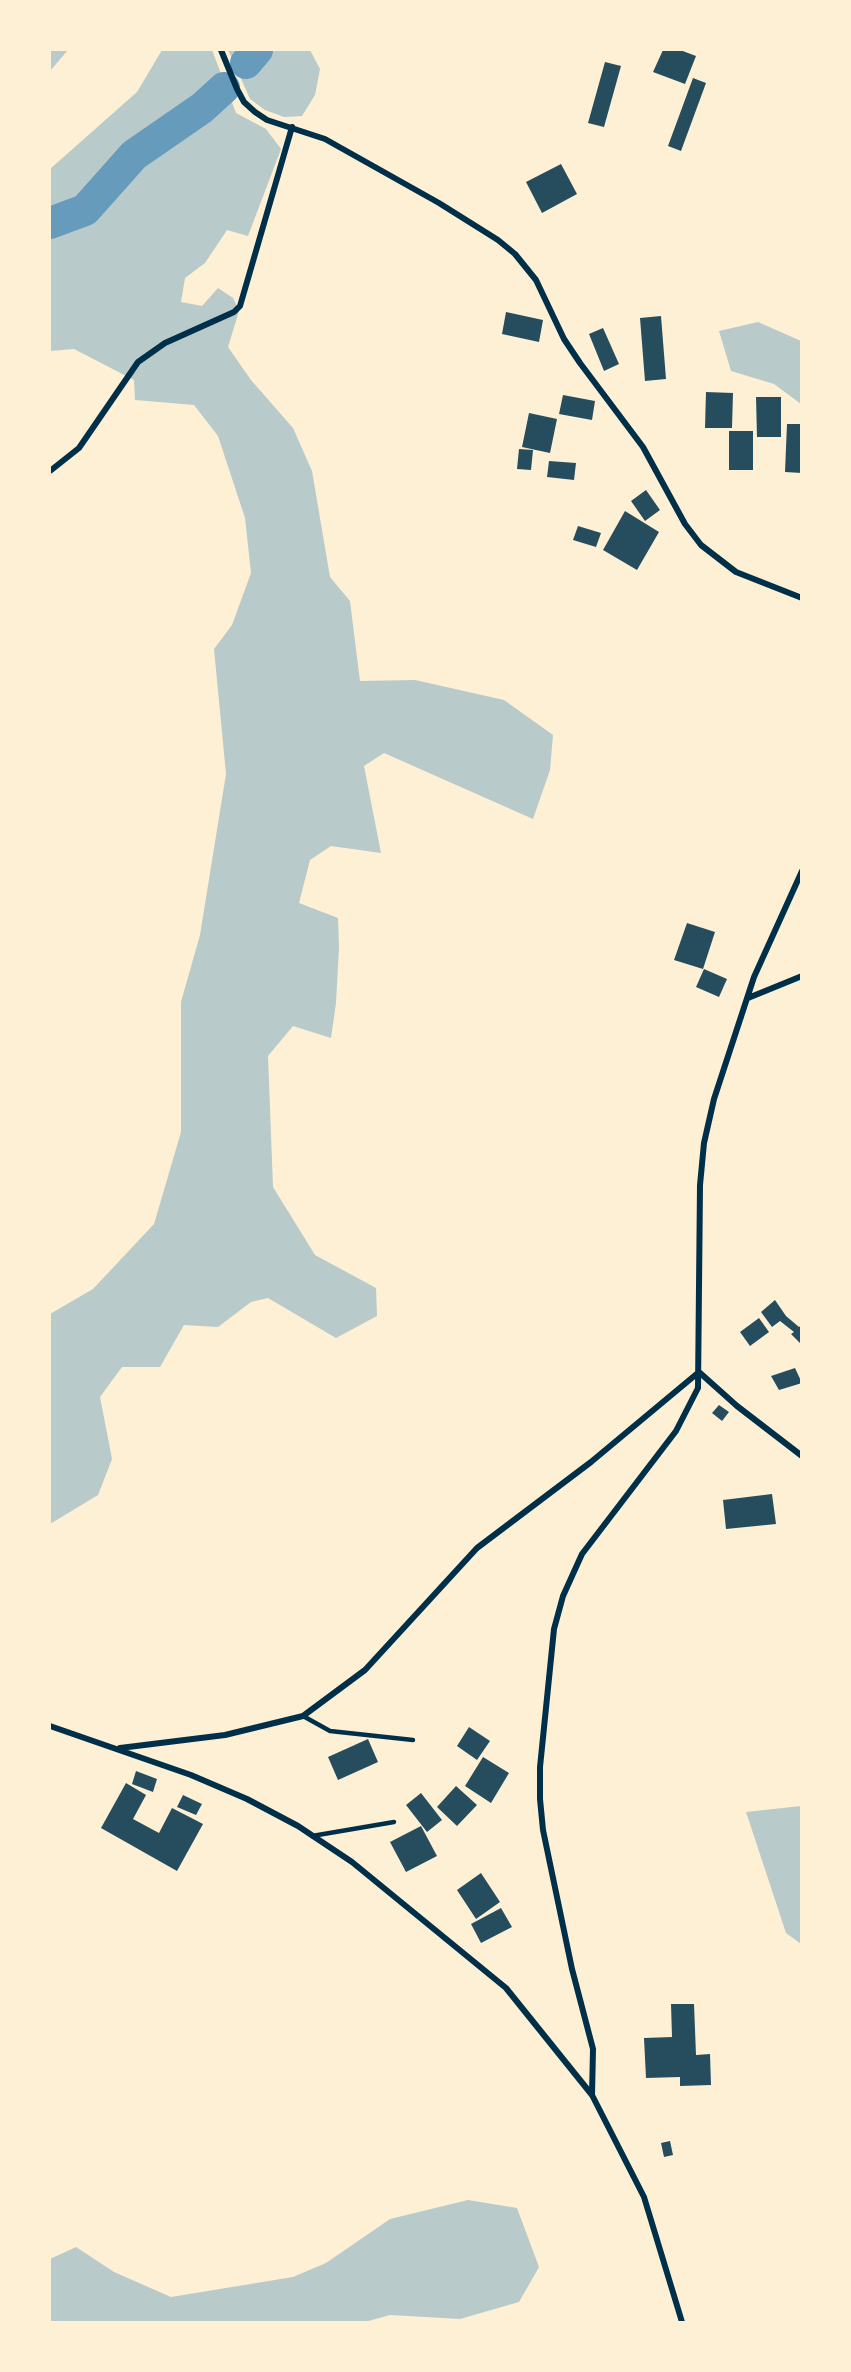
<!DOCTYPE html>
<style>
body{margin:0}
#map{position:relative;width:851px;height:2372px;overflow:hidden;background:#fdf0d5;font-family:Commissioner,sans-serif}
canvas{display:block}
.frame{position:absolute;inset:0;border:51px solid #fdf0d5;pointer-events:none}
</style>
<div id="map">
<canvas width="851" height="2372"></canvas>
<div class="frame"></div>
</div>
<script>
const context = document.querySelector('canvas').getContext('2d');
context.lineJoin = 'round';
function paint(path, color) { context.fillStyle = color; context.fill(path, 'evenodd'); }
const poly = rows => new Path2D(rows.map(r => 'M' + r).join(''));
function trace(path, color, width, dash) { context.strokeStyle = color; context.lineWidth = width; context.lineCap = dash ? 'butt' : 'round'; context.setLineDash(dash || []); context.stroke(path); }
paint(poly([
 [50,50,68,50,50,71],
 [162,50,212,50,236,113,266,129,281,149,248,236,227,230,205,263,185,278,181,302,202,306,218,288,233,298,239,311,228,347,251,380,293,428,312,471,330,577,350,601,360,681,415,680,504,700,553,735,550,770,533,819,384,753,364,766,381,853,331,846,310,860,299,903,338,918,339,947,336,1003,331,1038,293,1026,268,1056,273,1187,315,1255,376,1288,377,1316,336,1338,268,1298,251,1302,218,1327,184,1325,160,1367,122,1367,100,1397,112,1459,98,1495,50,1524,50,1314,93,1289,154,1224,181,1132,181,1002,200,935,226,774,214,649,232,625,251,573,245,518,218,436,194,405,135,400,134,380,74,349,50,351,50,169,137,92],
 [228,50,310,50,320,69,315,95,302,116,284,117,265,110,250,99],
 [758,322,801,341,801,404,774,384,731,371,719,331],
 [801,1806,802,1806,801,1944,786,1933,746,1812],
 [468,2200,517,2208,539,2267,519,2302,460,2319,390,2315,365,2322,50,2322,50,2259,76,2247,114,2272,171,2297,293,2277,326,2263,390,2219]
]), '#b9caca');
trace(poly([
 [246,63,257,50],
 [50,223,85,210,134,155,202,108,224,88]
]), '#669bbc', 32);
paint(poly([
 [663,50,680,50,696,56,685,84,653,72],
 [605,62,621,66,604,127,588,123],
 [693,78,706,83,681,151,668,146],
 [561,164,577,194,542,213,526,182],
 [506,312,543,320,539,342,502,334],
 [661,316,666,379,645,381,640,318],
 [603,328,619,364,604,371,589,334],
 [706,392,733,393,732,428,705,428],
 [563,395,595,401,592,420,559,414],
 [756,397,781,397,781,437,757,437],
 [529,413,557,419,550,453,522,447],
 [787,424,802,424,802,473,785,472],
 [729,431,753,431,753,470,729,470],
 [519,449,533,450,531,470,517,469],
 [549,461,576,463,574,480,547,477],
 [646,490,660,510,645,521,631,501],
 [625,511,659,532,637,570,603,550],
 [578,526,601,533,596,547,573,540],
 [687,923,715,932,703,969,674,960],
 [704,969,727,979,719,997,696,987],
 [775,1300,786,1316,799,1327,802,1325,802,1345,791,1334,794,1332,780,1321,772,1327,761,1312],
 [759,1318,769,1332,750,1346,740,1332],
 [795,1368,802,1383,779,1390,771,1376],
 [719,1405,729,1412,722,1421,712,1413],
 [772,1494,776,1524,726,1529,723,1500],
 [469,1727,490,1741,477,1760,457,1746],
 [368,1739,378,1762,338,1780,328,1757],
 [483,1757,509,1773,491,1803,465,1786],
 [136,1771,157,1779,153,1792,132,1784],
 [126,1783,146,1795,133,1819,159,1833,172,1808,203,1824,177,1871,101,1828],
 [456,1786,477,1805,457,1826,437,1807],
 [421,1793,442,1820,427,1832,406,1805],
 [183,1795,202,1804,196,1815,177,1807],
 [421,1826,437,1856,406,1872,390,1842],
 [481,1873,500,1902,476,1919,457,1890],
 [501,1908,512,1927,481,1943,471,1924],
 [671,2004,694,2004,696,2055,710,2054,711,2085,680,2086,680,2077,646,2078,644,2038,672,2037],
 [670,2141,673,2155,664,2157,661,2143]
]), '#264d5e');
trace(poly([
 [303,1716,330,1731,413,1740],
 [312,1836,394,1822]
]), '#003049', 4.5);
trace(poly([
 [221,50,237,89,244,102,255,112,267,120,325,139,439,203,498,240,515,254,536,280,564,339,580,363,643,447,685,524,701,545,736,572,802,598],
 [50,471,79,448,138,362,165,343,234,312,240,306,292,127],
 [748,998,802,976],
 [50,1726,191,1775,247,1799,298,1826,352,1862,506,1988,592,2095,644,2197,682,2322],
 [120,1748,225,1735,303,1716,365,1670,477,1548,591,1462,699,1372,737,1406,802,1456],
 [592,2095,593,2049,572,1969,543,1830,540,1799,540,1767,554,1629,563,1596,582,1554,676,1431,698,1388,700,1185,704,1143,714,1099,754,977,802,871]
]), '#003049', 6);
</script>
